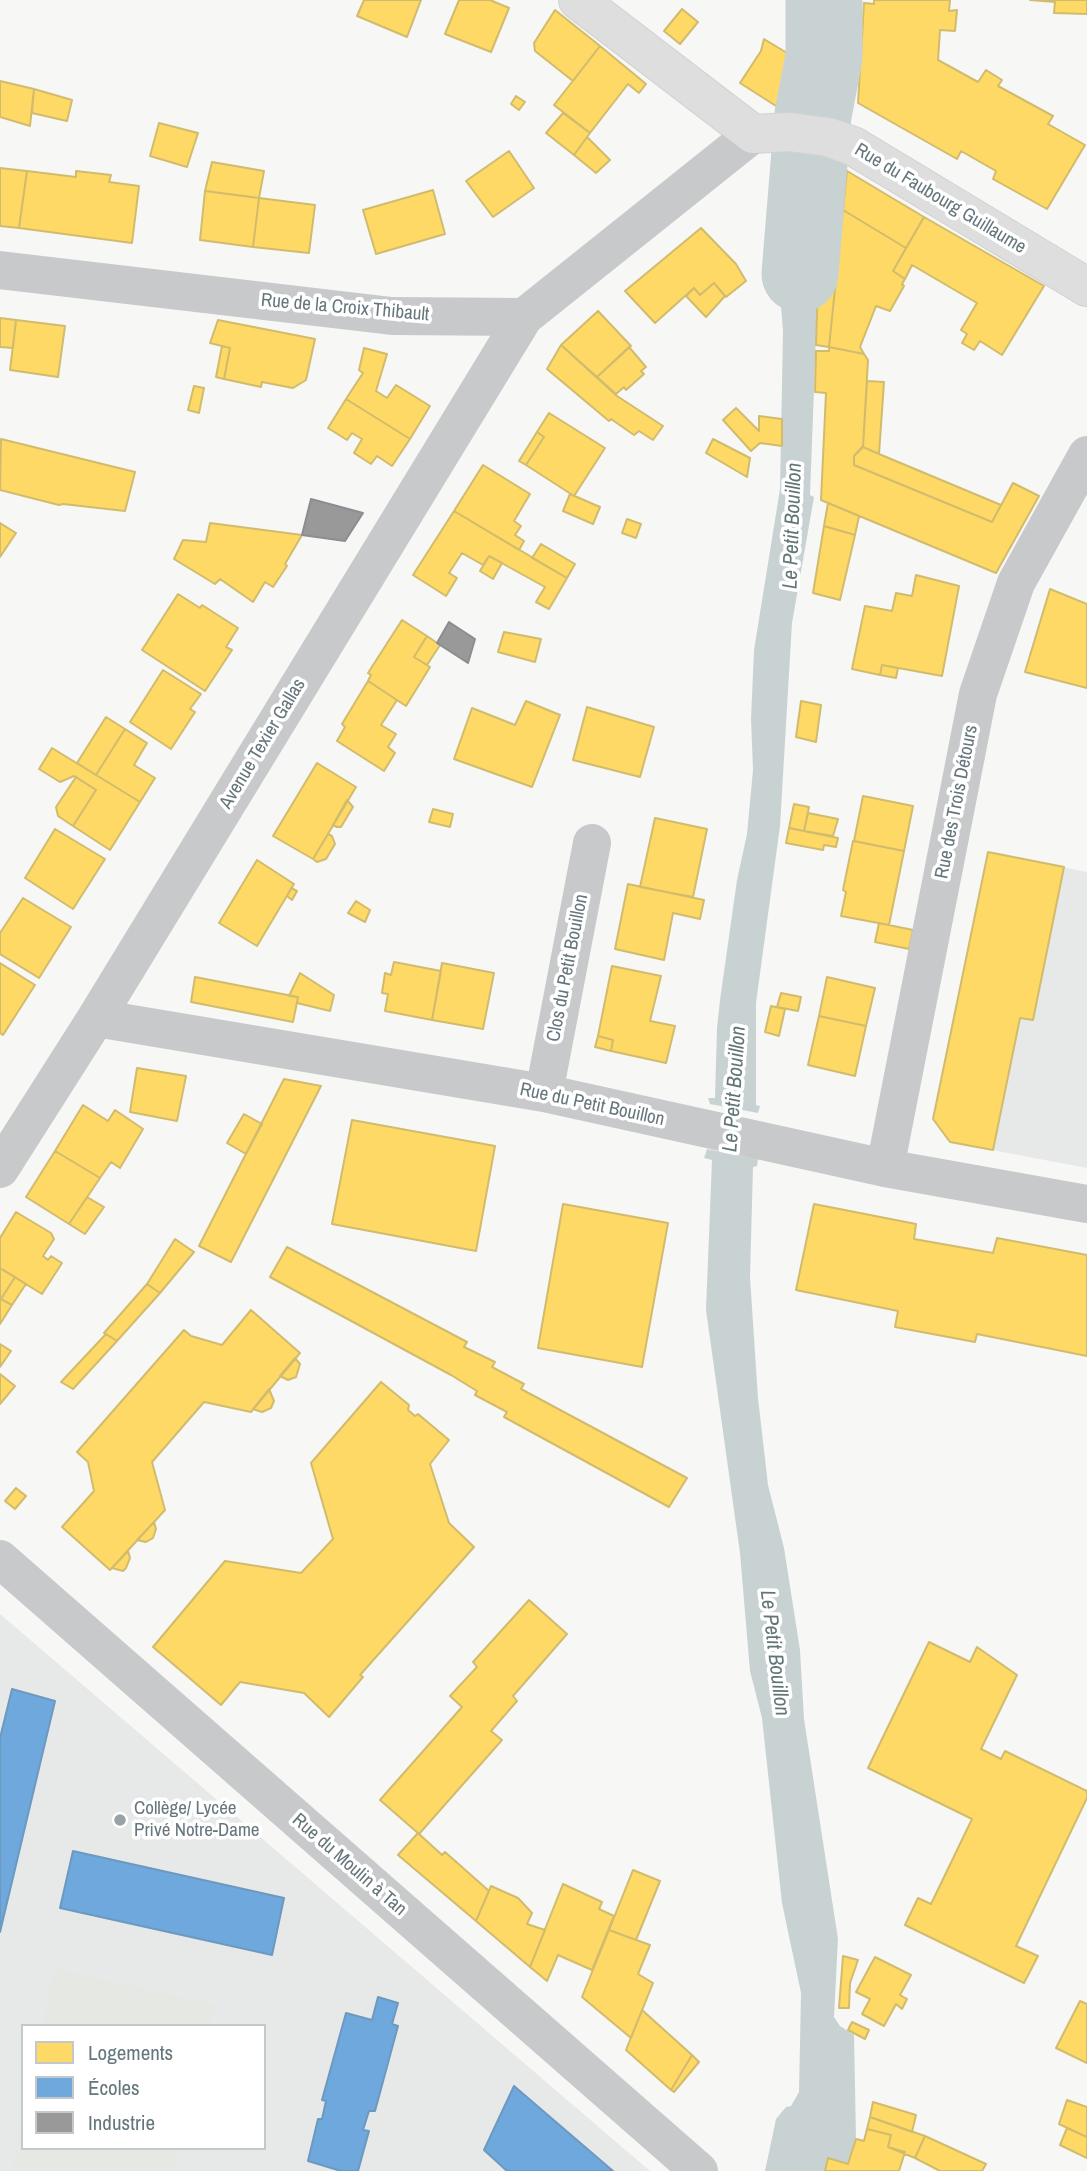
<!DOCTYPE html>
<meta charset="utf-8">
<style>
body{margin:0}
#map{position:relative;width:1087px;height:2171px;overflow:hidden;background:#f7f7f6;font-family:"Archivo Narrow",sans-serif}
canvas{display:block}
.legend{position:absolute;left:21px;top:2024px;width:245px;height:126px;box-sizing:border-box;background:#fff;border:2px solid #c2c8cb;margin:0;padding:9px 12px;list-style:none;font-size:21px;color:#66767d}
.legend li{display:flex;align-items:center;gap:14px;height:35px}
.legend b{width:35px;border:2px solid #c2c8cb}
</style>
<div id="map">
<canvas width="1087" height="2171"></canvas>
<ul class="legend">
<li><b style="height:19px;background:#ffd966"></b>Logements</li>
<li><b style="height:19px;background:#6fa8dc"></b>Écoles</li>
<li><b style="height:19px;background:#999"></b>Industrie</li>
</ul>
</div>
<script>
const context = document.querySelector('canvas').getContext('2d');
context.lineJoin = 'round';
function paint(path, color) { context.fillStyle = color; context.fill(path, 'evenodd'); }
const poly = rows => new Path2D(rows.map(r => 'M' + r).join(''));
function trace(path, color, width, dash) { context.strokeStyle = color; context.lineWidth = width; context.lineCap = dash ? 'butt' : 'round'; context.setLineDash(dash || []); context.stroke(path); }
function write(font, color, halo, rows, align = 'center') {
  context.font = font + ' "Archivo Narrow",sans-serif'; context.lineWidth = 7; context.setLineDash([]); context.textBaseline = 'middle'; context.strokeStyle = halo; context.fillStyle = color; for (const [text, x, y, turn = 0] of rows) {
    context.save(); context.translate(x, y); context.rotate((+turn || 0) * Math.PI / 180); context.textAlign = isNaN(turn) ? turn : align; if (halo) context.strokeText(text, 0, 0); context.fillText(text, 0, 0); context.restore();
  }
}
paint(poly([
 [988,852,1087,872,1087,1168,950,1142,933,1119],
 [0,1614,650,2171,0,2171],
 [23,2026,264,2026,264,2148,23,2148]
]), '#e7e8e8');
paint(poly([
 [55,1969,215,2005,210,2026,42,2026],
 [23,2117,23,2148,180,2148,174,2171,11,2171]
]), '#e6e8e4');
paint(poly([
 [812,0,838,0,837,117,797,114,812,24],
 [793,168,830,174,818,282,810,495,814,497,792,623,780,826,756,1003,756,1105,760,1106,758,1113,710,1104,708,1098,715,1098,717,1028,720,1000,737,880,747,834,753,770,751,719,754,650,780,489,783,331,781,306,766,290,778,217],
 [707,1149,758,1159,757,1166,753,1167,750,1277,758,1398,768,1485,784,1548,800,1650,804,1719,838,1939,834,2017,840,2026,854,2035,856,2139,848,2164,828,2158,825,2171,765,2171,776,2119,786,2107,791,2106,799,2092,801,1993,782,1903,762,1718,750,1671,740,1553,706,1310,712,1160,704,1158]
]), '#c9d2d3');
const homes = poly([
 [364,0,421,0,407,37,357,16,364,0],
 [459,0,490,0,509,8,491,52,445,34,459,0],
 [874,0,950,0,949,11,957,10,955,31,940,30,938,60,978,82,986,70,1002,80,998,86,1053,116,1048,124,1085,145,1047,209,993,179,996,171,961,151,957,159,858,103,864,3,874,4,874,0],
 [1030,0,1087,0,1087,14,1054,13,1055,2,1030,0],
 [682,9,698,22,680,44,664,31,682,9],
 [555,10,600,46,573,81,535,51,534,43,555,10],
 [798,21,812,24,797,114,787,113,740,83,761,51,764,39,792,56,798,21],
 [600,46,646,84,639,93,628,84,590,133,554,105,600,46],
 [0,81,34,89,30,126,0,117,0,81],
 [34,89,72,100,67,121,32,113,34,89],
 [516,96,525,102,519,110,511,104,516,96],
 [563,113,590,133,574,155,546,133,563,113],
 [159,123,198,133,187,167,150,156,159,123],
 [587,137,610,160,596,173,574,155,587,137],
 [509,151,534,188,493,217,466,181,509,151],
 [212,162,264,171,259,198,205,191,212,162],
 [0,168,27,171,19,228,0,226,0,168],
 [27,171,76,177,76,171,111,175,109,182,139,186,132,243,19,228,27,171],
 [847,171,924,217,906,248,843,210,847,171],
 [433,190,445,234,376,254,363,210,433,190],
 [205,191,259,198,253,247,200,240,205,191],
 [259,198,315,205,309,253,253,247,259,198],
 [843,210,906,248,893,271,905,279,902,284,904,286,890,311,876,306,860,347,864,354,829,347,843,210],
 [924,217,1044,286,1002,355,980,341,974,350,962,343,967,334,961,330,977,303,912,265,905,279,893,271,924,217],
 [701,228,736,264,746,281,726,297,714,283,700,295,694,288,655,323,625,291,701,228],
 [823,238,840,241,829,347,816,345,818,282,823,238],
 [714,283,725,296,706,317,686,296,694,288,700,295,714,283],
 [598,311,631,346,597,377,561,345,598,311],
 [0,318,16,320,13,348,0,347,0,318],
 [16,320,65,326,58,377,10,370,16,320],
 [218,320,315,339,306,380,293,388,262,382,261,387,224,379,230,348,210,343,218,320],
 [561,345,617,396,663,426,653,440,639,431,634,435,611,419,609,421,547,369,561,345],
 [222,346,230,348,224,379,216,377,222,346],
 [629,347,646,367,641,371,644,374,626,390,624,387,616,394,597,377,629,347],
 [829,347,864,354,868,360,863,446,854,456,854,465,992,522,1013,483,1039,496,996,573,821,500,826,393,815,392,816,351,829,351,829,347],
 [364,348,387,354,376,391,387,398,396,385,430,406,410,439,346,399,363,373,359,370,364,348],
 [867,381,884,382,879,454,863,447,867,381],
 [194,386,204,388,199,413,188,410,194,386],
 [346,399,410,439,392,466,377,456,371,464,354,453,362,439,352,433,347,440,328,428,346,399],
 [736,408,759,431,759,416,782,419,782,446,760,443,751,451,723,420,736,408],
 [549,413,605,448,574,496,526,465,544,437,537,432,549,413],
 [537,432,544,437,526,465,519,461,537,432],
 [1,439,135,472,125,511,63,504,59,505,0,490,1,439],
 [713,439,750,458,747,477,706,453,713,439],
 [863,447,879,454,1001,505,992,522,854,465,854,456,863,447],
 [483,465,530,494,514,521,521,526,515,535,524,541,519,550,454,511,483,465],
 [570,494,600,507,593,524,563,511,570,494],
 [828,503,859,516,855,535,824,526,828,503],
 [454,511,567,578,549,609,536,602,545,587,489,556,483,565,462,553,449,573,457,578,446,596,413,575,454,511],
 [627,519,641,524,636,538,622,533,627,519],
 [0,523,16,533,0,557,0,523],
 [210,523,302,535,285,564,287,566,273,587,265,582,253,602,220,579,215,584,174,559,183,540,206,542,210,523],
 [824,526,855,535,840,600,813,593,824,526],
 [541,544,575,564,567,578,532,558,541,544],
 [489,556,502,563,493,579,480,571,489,556],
 [916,575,959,586,942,676,882,665,880,675,852,669,865,606,892,611,896,593,912,596,916,575],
 [1050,589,1087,604,1087,688,1025,672,1050,589],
 [178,594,200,608,202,605,238,628,226,647,232,650,205,691,142,650,178,594],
 [402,620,427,636,414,657,430,667,406,706,368,681,371,675,368,673,402,620],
 [504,632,541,639,535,662,498,652,504,632],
 [427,636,440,645,427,665,414,657,427,636],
 [882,665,898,668,896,678,880,675,882,665],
 [163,670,201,694,190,709,195,712,171,749,130,722,163,670],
 [368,681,397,700,381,725,396,734,388,747,395,753,384,771,337,741,345,727,342,724,368,681],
 [526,701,560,715,532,787,454,759,472,708,515,725,526,701],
 [801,701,821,705,816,742,796,737,801,701],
 [587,707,654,727,640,777,573,760,587,707],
 [106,717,125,729,96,775,77,763,106,717],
 [125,729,147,743,134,765,155,778,140,802,96,775,125,729],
 [52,748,140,802,110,850,73,826,96,790,74,776,60,782,39,769,52,748],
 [317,763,356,787,313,859,273,836,317,763],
 [76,777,96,790,73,826,58,816,56,807,76,777],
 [863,796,913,806,904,851,854,841,863,796],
 [347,800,353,807,341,827,337,827,333,825,347,800],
 [794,804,809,807,804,831,789,828,794,804],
 [433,809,453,814,450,827,429,822,433,809],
 [808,813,838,819,833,836,804,831,808,813],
 [655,818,707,829,693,897,640,887,655,818],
 [789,828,838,838,836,847,824,845,823,850,786,843,789,828],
 [55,829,105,859,73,909,25,878,55,829],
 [328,834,332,836,335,844,326,859,317,862,313,859,328,834],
 [853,841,904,851,889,925,841,916,846,892,843,890,853,841],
 [988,852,1064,867,1033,1020,1020,1018,993,1150,950,1142,933,1119,988,852],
 [257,860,294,884,257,946,219,923,257,860],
 [628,884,704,900,700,919,673,913,664,960,615,949,628,884],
 [291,888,297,891,292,900,287,896,291,888],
 [23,898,71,927,39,978,0,954,0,933,23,898],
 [356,901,370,910,365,922,348,913,356,901],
 [879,923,913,930,909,949,875,942,879,923],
 [394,962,441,971,432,1020,385,1011,388,994,382,993,385,973,391,975,394,962],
 [0,963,35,985,3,1035,0,1033,0,963],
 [442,963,494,973,483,1029,432,1020,442,963],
 [612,966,661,976,650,1021,675,1026,666,1063,611,1051,613,1040,598,1036,612,966],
 [300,973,334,995,330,1011,297,1003,298,997,289,996,300,973],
 [195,977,298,997,293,1022,191,1002,195,977],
 [827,977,875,988,866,1026,819,1016,827,977],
 [781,993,801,997,798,1011,777,1007,781,993],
 [771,1006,785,1009,779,1036,765,1032,771,1006],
 [819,1016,866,1026,855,1076,808,1065,819,1016],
 [598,1036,613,1040,611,1051,595,1047,598,1036],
 [137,1068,186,1076,177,1121,130,1112,137,1068],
 [284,1079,321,1086,231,1262,199,1246,284,1079],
 [83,1105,108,1121,115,1110,143,1129,120,1168,111,1162,100,1178,55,1151,83,1105],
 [244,1114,262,1124,246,1154,227,1143,244,1114],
 [352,1120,495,1146,476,1251,332,1224,352,1120],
 [55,1151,100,1178,69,1224,26,1197,55,1151],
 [87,1197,104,1207,85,1234,69,1224,87,1197],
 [563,1204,668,1223,642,1367,538,1348,563,1204],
 [814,1204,916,1224,914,1239,993,1253,997,1238,1087,1255,1087,1356,977,1334,975,1342,895,1327,898,1311,796,1290,814,1204],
 [16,1212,51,1233,54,1239,43,1256,48,1260,51,1256,62,1263,42,1294,0,1268,0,1238,16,1212],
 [175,1239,194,1252,160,1293,147,1284,175,1239],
 [287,1247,467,1342,464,1347,495,1362,492,1367,524,1384,521,1389,687,1478,669,1507,504,1417,507,1412,475,1395,477,1391,451,1375,270,1277,287,1247],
 [0,1268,15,1277,1,1299,12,1305,0,1324,0,1268],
 [15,1277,26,1284,12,1305,1,1299,15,1277],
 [147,1284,160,1293,117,1341,104,1333,147,1284],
 [251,1310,300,1353,251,1412,204,1402,152,1462,165,1510,110,1570,62,1527,94,1491,88,1462,77,1452,184,1330,191,1336,222,1345,251,1310],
 [106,1334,117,1341,73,1389,61,1382,106,1334],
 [0,1344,11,1351,0,1367,0,1344],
 [295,1358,300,1364,296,1377,288,1380,280,1376,295,1358],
 [0,1374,15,1386,0,1404,0,1374],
 [381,1382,409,1405,408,1410,415,1416,418,1414,449,1440,430,1464,449,1523,474,1547,360,1675,363,1677,329,1717,304,1693,240,1682,221,1705,153,1647,225,1561,301,1573,333,1539,311,1463,381,1382],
 [269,1389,274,1401,271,1408,262,1412,253,1409,269,1389],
 [16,1488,26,1496,15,1509,5,1501,16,1488],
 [154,1522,156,1529,153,1538,146,1542,137,1540,154,1522],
 [128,1551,130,1558,126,1568,123,1571,112,1568,128,1551],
 [529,1600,567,1634,513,1696,517,1701,491,1731,502,1740,419,1834,380,1800,462,1707,450,1696,477,1667,473,1662,529,1600],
 [929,1642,970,1662,977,1647,1017,1675,981,1749,1001,1759,1005,1751,1087,1791,1087,1798,1016,1946,1038,1956,1024,1983,905,1925,918,1898,931,1904,972,1819,868,1768,929,1642],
 [418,1833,442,1855,445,1852,489,1891,476,1921,398,1855,418,1833],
 [633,1870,660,1881,636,1940,609,1930,633,1870],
 [563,1884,602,1902,599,1909,614,1916,592,1970,558,1955,547,1981,530,1967,563,1884],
 [491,1886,518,1898,532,1913,527,1924,545,1930,530,1967,476,1921,491,1886],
 [609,1930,650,1945,638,1974,653,1983,631,2038,582,1997,609,1930],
 [843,1956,858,1960,850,1983,849,2008,839,2008,843,1956],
 [875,1957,911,1975,900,1995,907,1999,902,2009,896,2004,884,2026,862,2014,870,1999,856,1992,875,1957],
 [1080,2001,1087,2004,1087,2063,1056,2048,1080,2001],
 [642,2010,692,2055,671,2090,626,2050,642,2010],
 [852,2022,869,2030,865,2039,848,2030,852,2022],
 [692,2055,699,2062,674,2092,671,2090,692,2055],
 [1067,2100,1087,2107,1087,2137,1059,2124,1067,2100],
 [873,2102,916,2115,912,2132,870,2117,873,2102],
 [870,2117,925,2136,915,2158,888,2147,891,2135,867,2129,870,2117],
 [1067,2128,1087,2137,1087,2158,1060,2145,1067,2128],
 [867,2129,891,2135,888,2147,905,2152,899,2171,825,2171,828,2158,848,2164,856,2139,864,2141,867,2129],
 [925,2136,986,2164,982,2171,940,2171,915,2158,925,2136]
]);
paint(homes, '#ffd966');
trace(homes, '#d1bb6d', 2);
const schools = poly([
 [12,1689,55,1701,0,1932,0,1738,12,1689],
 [73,1851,284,1898,272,1955,60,1908,73,1851],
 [378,1997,398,2003,392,2024,398,2026,375,2111,369,2111,363,2130,369,2131,358,2171,341,2171,308,2161,318,2119,322,2119,326,2101,322,2100,346,2013,372,2020,378,1997],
 [514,2086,613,2171,507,2171,484,2150,514,2086]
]);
paint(schools, '#6fa8dc');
trace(schools, '#6c99c0', 2);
const industry = poly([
 [311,499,363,513,345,541,302,535,311,499],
 [449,622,475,639,468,663,437,643,449,622]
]);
paint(industry, '#999');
trace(industry, '#8a8e91', 2);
trace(poly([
 [800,274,813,115,824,57,824,0]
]), '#c9d2d3', 77);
const secondary = poly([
 [578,0,753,134,790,132,828,137,853,146,1087,287]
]);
trace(secondary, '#d1d3d3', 40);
trace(poly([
 [0,270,392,316,524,317,753,134],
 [96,1018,544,1093,885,1168,1087,1204],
 [544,1093,592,843],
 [885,1168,978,694,1016,583,1087,455],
 [0,1169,96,1018,524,317],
 [0,1559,699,2171]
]), '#c7c9ca', 38);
trace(secondary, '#dedede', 38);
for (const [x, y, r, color] of [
 [120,1820,7,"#99a3a7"]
]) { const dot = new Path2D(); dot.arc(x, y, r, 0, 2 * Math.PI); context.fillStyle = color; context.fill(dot); trace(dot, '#fff', 2.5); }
write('19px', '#66767d', '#fff', [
 ["Rue du Faubourg Guillaume",940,199,31],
 ["Rue de la Croix Thibault",345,308,5],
 ["Avenue Texier Gallas",263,744,-59],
 ["Rue des Trois Détours",957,802,-79],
 ["Clos du Petit Bouillon",568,968,-79],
 ["Rue du Petit Bouillon",592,1105,12],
 ["Rue du Moulin à Tan",349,1865,41]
]);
write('19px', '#66767d', '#fff', [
 ["Collège/ Lycée",134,1809],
 ["Privé Notre-Dame",134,1831]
], 'left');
write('italic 21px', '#617577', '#fff', [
 ["Le Petit Bouillon",793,526,-88],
 ["Le Petit Bouillon",735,1089,-86],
 ["Le Petit Bouillon",774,1653,83]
]);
</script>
